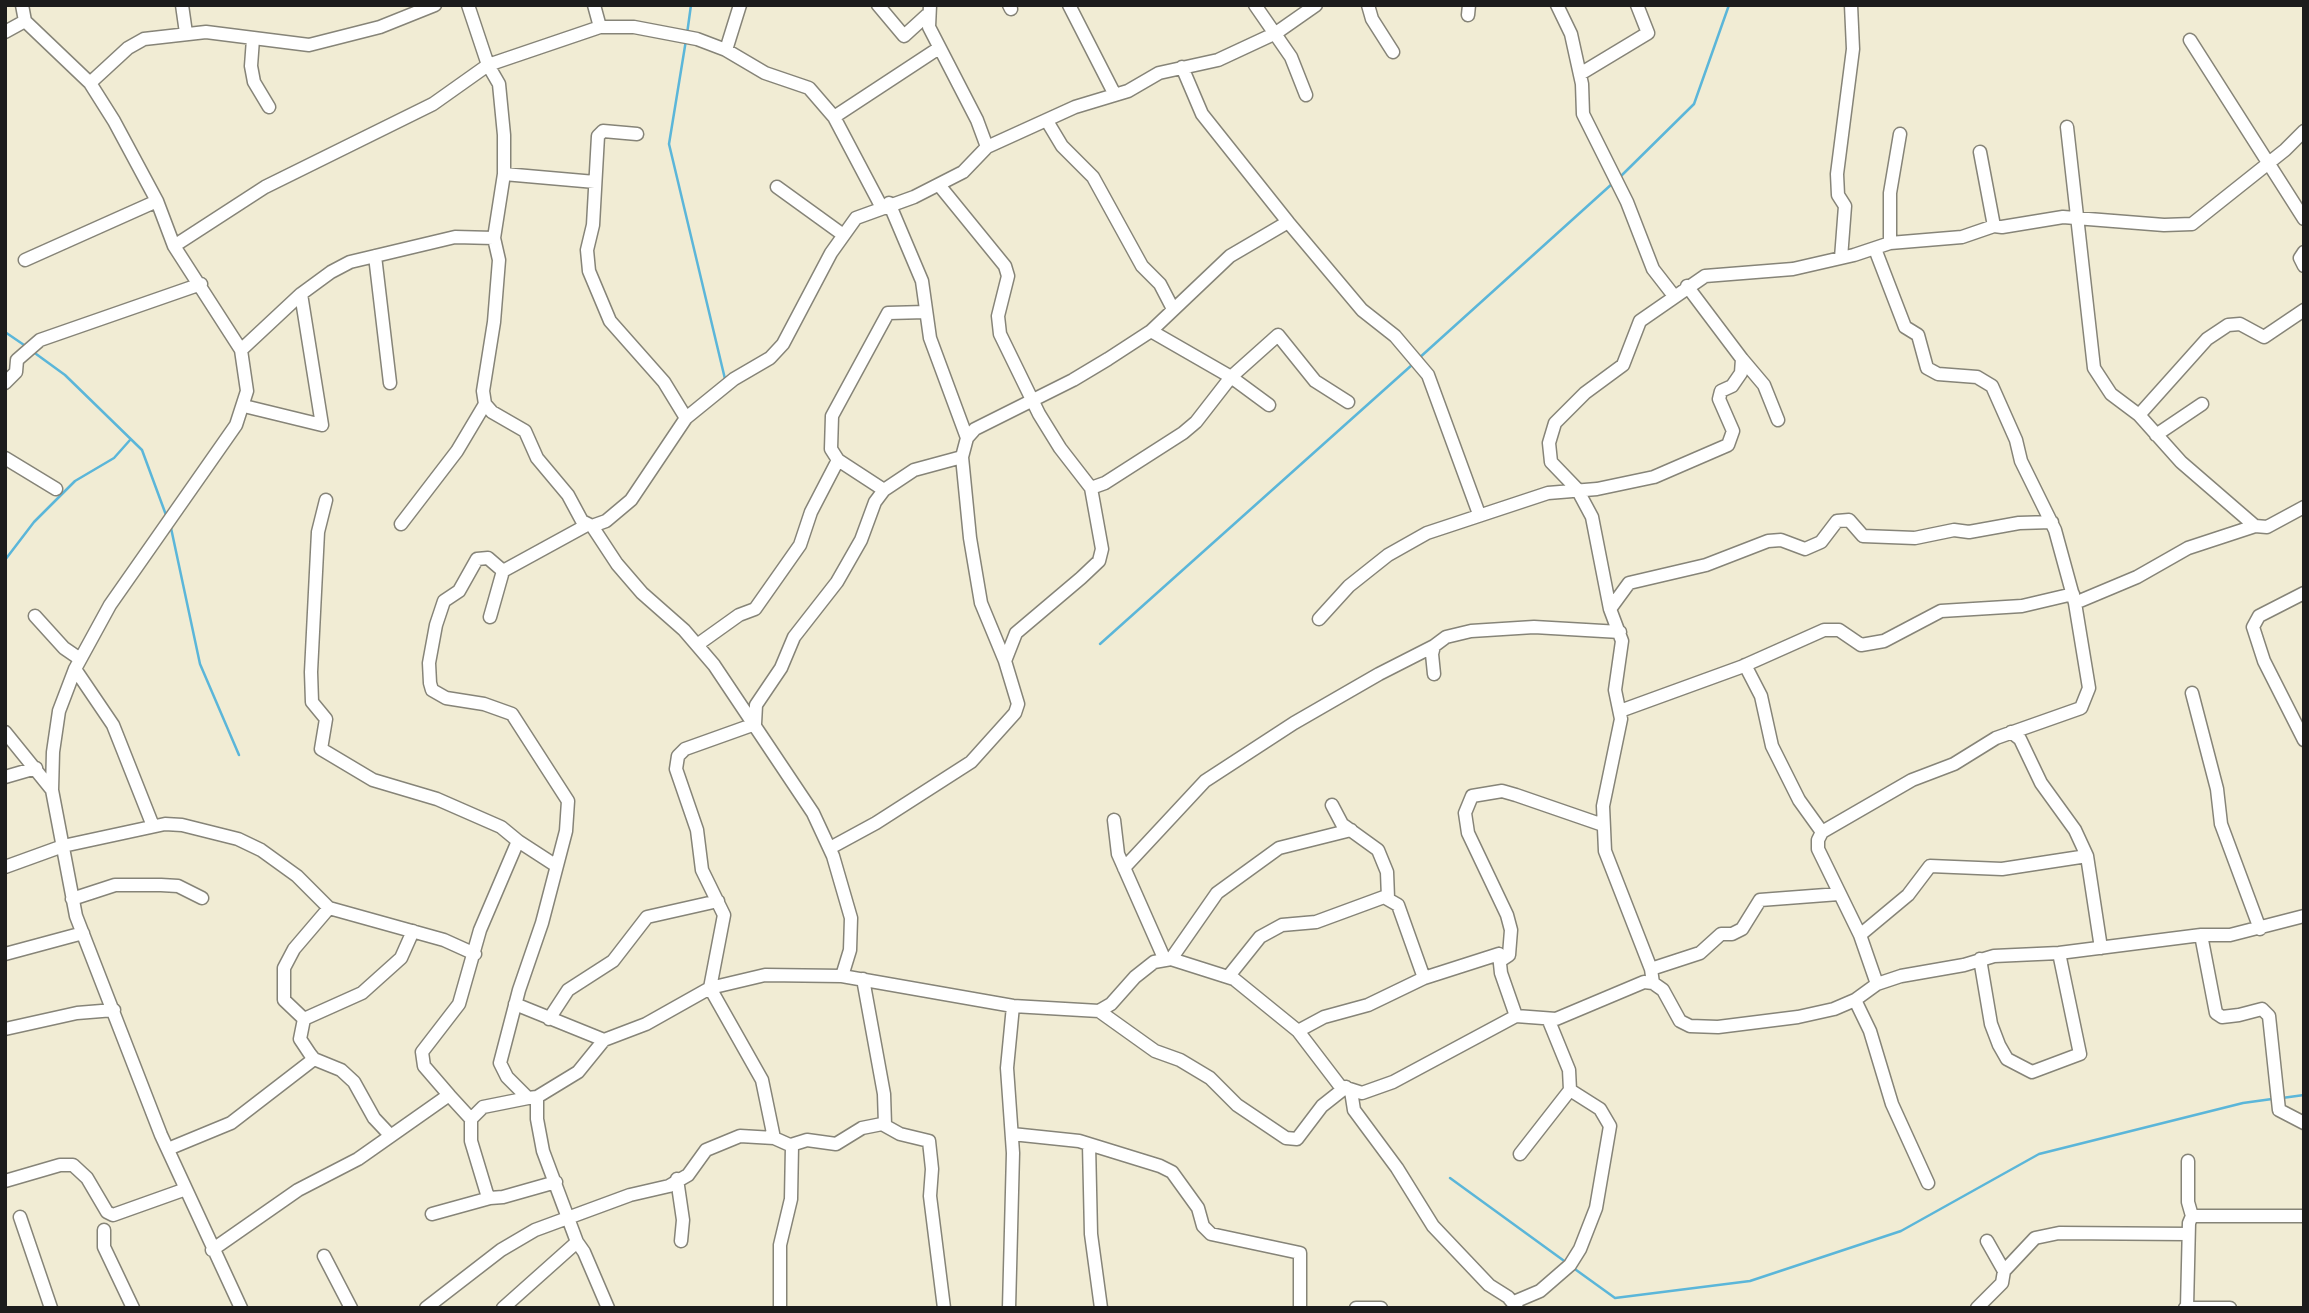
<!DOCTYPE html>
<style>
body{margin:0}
#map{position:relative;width:2309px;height:1313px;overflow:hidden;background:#f1ecd4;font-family:Itim,sans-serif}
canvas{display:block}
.frame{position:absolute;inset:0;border:7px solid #1c1c1c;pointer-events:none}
</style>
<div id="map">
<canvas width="2309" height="1313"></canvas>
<div class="frame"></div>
</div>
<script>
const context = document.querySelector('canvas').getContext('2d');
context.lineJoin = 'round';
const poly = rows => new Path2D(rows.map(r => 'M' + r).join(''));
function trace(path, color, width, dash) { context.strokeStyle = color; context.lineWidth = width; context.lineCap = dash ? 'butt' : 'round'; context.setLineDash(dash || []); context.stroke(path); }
trace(poly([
 [687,34,691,5],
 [686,40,669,144,725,379],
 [1621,176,1694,104,1729,5],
 [5,332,27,347],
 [32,351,65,375,142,450,166,515],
 [1418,359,1613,183],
 [171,528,200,664,239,755],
 [5,560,34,522,75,481,114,458,130,440],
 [1100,644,1413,364],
 [2282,1098,2304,1095],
 [1450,1178,1567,1263],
 [1572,1267,1615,1298,1750,1281,1901,1231,2039,1154,2243,1103,2272,1099]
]), '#5bb6d9', 2.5);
const minor = poly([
 [22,5,25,21,90,83,114,121,157,201,174,246,241,350,247,391,236,425,110,605,75,669,59,711,53,752,52,790,76,916,161,1135,241,1308],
 [182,5,186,33],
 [468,5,488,65,499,84,504,135,504,174,494,238,499,260,494,322,483,391,485,404,492,412,525,431,537,458,568,495,582,521,592,526],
 [594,5,600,27],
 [878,5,904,36,927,15],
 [1009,5,1011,9],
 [1069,5,1114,93],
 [1255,5,1291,57,1306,95],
 [1368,5,1372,19,1393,52],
 [1557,5,1571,34,1582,84,1583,114,1627,202,1653,269,1674,296],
 [1468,15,1469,5],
 [5,32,25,21],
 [253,39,251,66,254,82,269,107],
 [2190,40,2304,219],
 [726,50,740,5],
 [1182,67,1202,114,1288,222],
 [1580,74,1648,33,1637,5],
 [90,83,128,48,144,39,206,32,309,45,380,27,435,5],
 [834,117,939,48],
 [1047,121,1062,146,1093,177,1142,266,1160,284,1173,309],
 [2067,127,2094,368,2111,394,2139,415],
 [637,134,603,131,598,136,593,225,587,250,589,271,610,321,664,382,686,418],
 [987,147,1075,107,1128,91,1159,73,1218,60,1276,33,1316,5],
 [1980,152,1994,226],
 [504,174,595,182],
 [777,187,842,234],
 [889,203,922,281,930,338,967,438],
 [1890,243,1890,193,1900,134],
 [174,246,265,187,433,104,488,65,600,27,634,27,697,39,726,50,765,73,809,88,834,117,881,206],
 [1875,249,1905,327,1918,335,1927,368,1938,374,1977,377,1992,386,2016,440,2021,461,2055,530,2075,603,2089,688,2081,708,1996,738,1954,764,1912,780,1822,832,1818,840,1818,849,1860,935,1877,984],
 [2304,252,2300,258,2304,266],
 [375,256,390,383],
 [1841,258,1845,206,1838,195,1837,174,1853,49,1851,5],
 [25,260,157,201],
 [2304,310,2264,337,2240,324,2228,325,2207,339,2139,415,2181,462,2255,526,2267,527,2304,507],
 [241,350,301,294,331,272,350,262,455,237,494,238],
 [1742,359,1764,385,1778,420],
 [5,383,16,372,17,360,40,340,201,284],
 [1269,405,1231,377,1278,335,1315,381,1348,402],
 [244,406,322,425,301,294],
 [2156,435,2202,404],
 [962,457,970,538,981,603,1005,661],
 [5,458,56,489],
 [1091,488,1105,483,1183,433,1196,422,1231,377,1151,331],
 [884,490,838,460,831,449,832,416,888,313,926,312],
 [401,524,457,451,485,404],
 [503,571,488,558,477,559,459,591,444,601,436,625,429,663,430,683,432,690,446,698,484,704,512,714,568,801,566,831,542,923,519,990,500,1063,507,1077,528,1098,537,1097],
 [2304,593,2259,616,2253,627,2264,661,2304,740],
 [2075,603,2137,577,2188,548,2255,526],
 [1610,609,1629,583,1706,565,1768,541,1781,540,1805,549,1821,542,1837,521,1849,520,1863,536,1915,538,1954,530,1969,532,2019,523,2052,522],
 [35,616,64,648,80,659],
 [490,617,503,571,587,525],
 [1319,619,1349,586,1388,555,1427,533,1548,493,1597,489,1654,477,1728,445,1733,431,1719,399,1721,391,1732,386,1741,373,1742,359,1687,286],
 [697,645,739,615,755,609,800,545,811,512,838,460],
 [1745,665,1761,696,1772,746,1799,800,1822,832],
 [75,669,113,725,153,826],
 [1434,674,1432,654,1434,646,1446,637,1471,631,1534,627,1620,632],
 [2192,693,2217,789,2221,824,2260,929],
 [1620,711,1741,667,1824,630,1839,630,1861,645,1884,641,1941,611,2022,606,2073,594],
 [5,732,52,790],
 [2011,732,2020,739,2041,783,2075,830,2087,856,2101,948],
 [5,777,36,768],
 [1332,805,1342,824,1378,850,1387,872,1388,898],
 [1114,820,1118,854,1164,958],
 [518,841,555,865],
 [830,848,876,823,971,762,1015,713,1018,704,1005,661,1016,633,1081,578,1099,561,1102,549,1091,488,1060,448,1039,414,1000,334,998,316,1008,276,1005,266,939,185],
 [5,867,63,846,165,824,182,825,238,839,261,850,297,876,329,908,444,940,475,954],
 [1124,868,1205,781,1294,723,1379,674,1434,646],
 [72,899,115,885,161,885,178,886,202,898],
 [1860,935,1908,895,1930,866,2002,869,2087,856],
 [2201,935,2216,1013,2222,1017,2239,1015,2262,1009,2269,1016,2279,1110,2304,1123],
 [5,954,83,933],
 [1499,954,1501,973,1516,1016],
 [1171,959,1217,893,1279,848,1351,830],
 [1980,959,1991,1024,1999,1045,2007,1059,2032,1072,2080,1054,2059,953],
 [1651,969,1700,953,1721,934,1732,934,1742,929,1760,900,1839,894],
 [842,976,850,950,851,918,833,856,813,813,714,665,684,630,642,593,617,564,592,526,606,521,631,500,686,418,734,379,770,358,783,344,831,253,856,218,914,197,963,172,987,147,977,120,929,27,930,5],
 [1228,977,1260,937,1282,925,1316,922,1384,897,1398,905,1424,978],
 [863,979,884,1094,885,1125],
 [1653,983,1651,969,1605,851,1603,806,1621,719,1615,690,1622,641,1610,609,1592,517,1577,489,1551,462,1549,443,1555,423,1585,393,1623,365,1640,321,1705,276,1793,269,1854,255,1890,243,1962,237,1994,226,2002,227,2063,217,2164,225,2192,224,2285,150,2304,131],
 [1855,1000,1870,1031,1892,1104,1928,1183],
 [515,1004,604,1040],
 [1099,1011,1155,1051,1180,1060,1210,1078,1237,1105,1286,1138,1297,1139,1322,1106,1346,1087],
 [304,1019,300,1039,310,1054,314,1059,341,1070,354,1082,374,1118,390,1135],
 [304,1019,362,993,401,958,413,931],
 [304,1019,284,1000,284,968,294,949,329,908],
 [549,1019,568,990,613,961,647,917,718,901],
 [5,1029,77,1013,114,1010],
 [1298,1031,1324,1017,1368,1005,1424,978,1499,954,1503,959,1509,955,1511,930,1507,915,1468,833,1465,813,1472,796,1502,791,1516,795,1603,825],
 [1351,1091,1354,1110,1397,1168,1433,1226,1489,1285,1508,1297,1517,1308],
 [449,1095,471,1119],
 [528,1098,483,1107,471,1119,471,1141,487,1194,490,1198,503,1197,556,1182],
 [1012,1134,1079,1141,1160,1166,1172,1172,1198,1208,1203,1226,1211,1234,1300,1253,1300,1308],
 [774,1138,762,1080,710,988,724,915,702,870,697,830,676,769,678,756,685,749,755,724,756,705,781,668,794,637,837,582,861,540,875,502,884,490,914,470,962,457,967,438,975,429,1073,380,1108,359,1151,331,1230,256,1288,222,1362,310,1395,336,1428,375,1479,514],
 [1089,1144,1091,1234,1101,1308],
 [791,1145,807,1140,836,1144,862,1128,882,1124,900,1134,929,1141,932,1169,930,1196,944,1308],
 [168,1149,231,1123,314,1059],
 [1520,1154,1570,1090,1569,1070,1549,1021],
 [2188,1161,2188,1202,2192,1216],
 [677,1179,683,1220,681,1241],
 [5,1181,60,1165,73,1165,87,1178,107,1212,113,1215,186,1189],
 [432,1214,490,1198],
 [20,1217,51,1308],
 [104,1230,104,1247,133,1308],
 [577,1242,584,1252,608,1308],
 [212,1250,298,1190,358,1159,449,1095,424,1066,422,1052,459,1004,480,930,518,841,501,827,437,799,373,780,321,749,326,719,312,702,311,672,318,532,326,500],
 [324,1256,351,1308],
 [2004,1271,2035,1238,2059,1233,2188,1234],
 [1514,1302,1540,1291,1570,1265,1580,1249,1596,1208,1610,1126,1600,1109,1570,1090],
 [2187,1307,2189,1223,2192,1216,2304,1216],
 [426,1308,501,1250,535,1230,630,1195,669,1186,688,1175,706,1150,740,1136,774,1138,792,1146,791,1199,780,1245,780,1308],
 [503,1308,577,1242,543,1151,537,1119,537,1097,578,1072,604,1040,646,1024,710,988,765,975,842,976,1013,1006,1099,1011,1111,1004,1135,977,1154,962,1171,959,1234,979,1298,1031,1340,1086,1362,1093,1393,1082,1516,1016,1556,1019,1644,982,1653,983,1663,990,1680,1021,1690,1026,1718,1027,1798,1017,1834,1009,1855,1000,1877,984,1901,976,1964,965,1994,956,2059,953,2201,935,2230,935,2304,916],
 [1009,1308,1013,1153,1007,1068,1013,1006],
 [1356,1308,1381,1308],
 [1977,1308,2002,1283,2004,1271,1987,1241],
 [2185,1308,2230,1308]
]);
trace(minor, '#868478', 15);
trace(minor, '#fff', 12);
</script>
